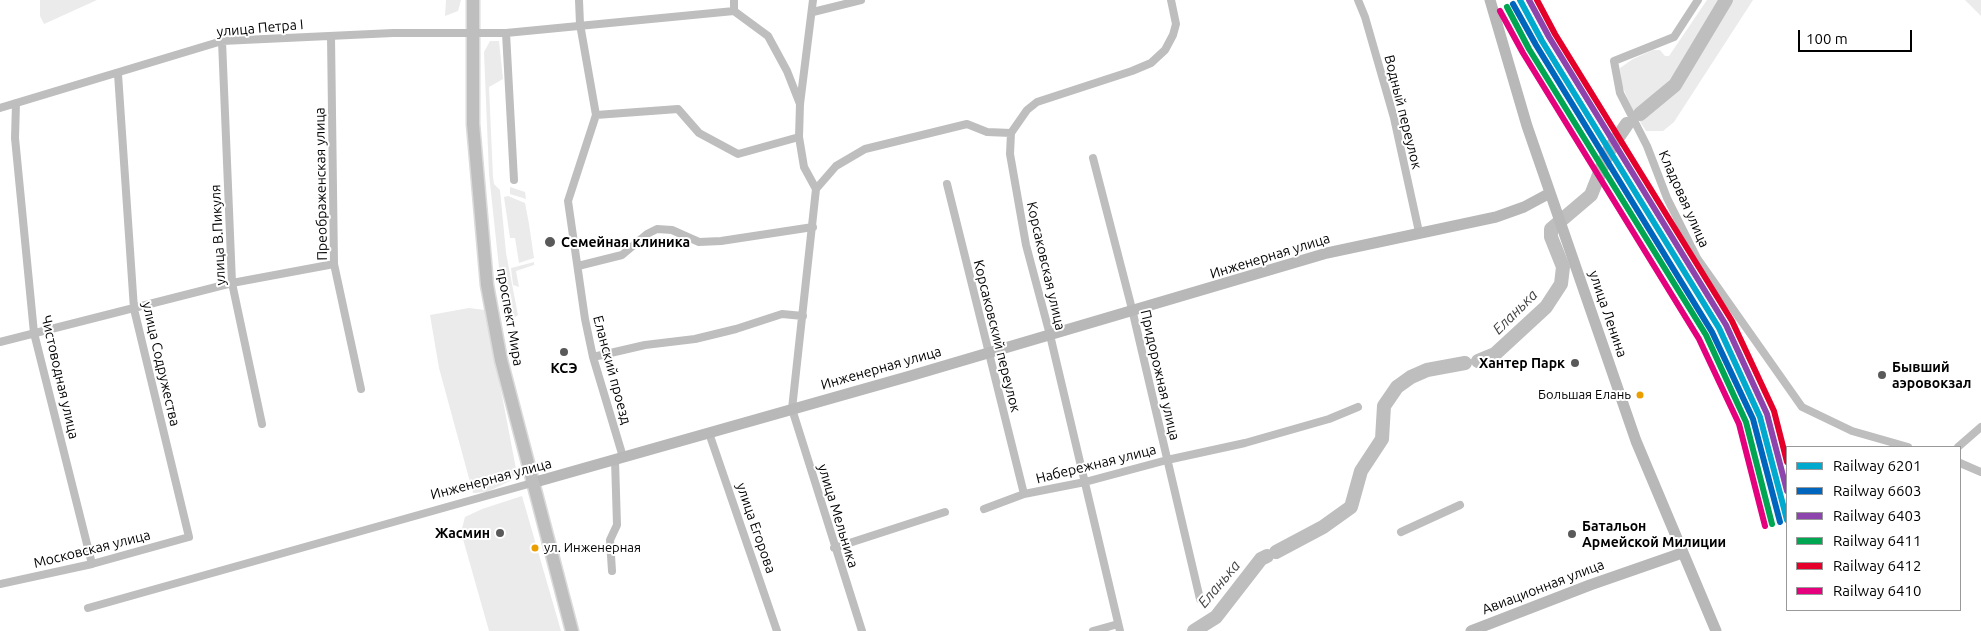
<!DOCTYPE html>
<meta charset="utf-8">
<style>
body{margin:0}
#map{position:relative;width:1981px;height:631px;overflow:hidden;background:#fff;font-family:Ubuntu,sans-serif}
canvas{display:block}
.legend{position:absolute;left:1786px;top:446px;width:175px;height:165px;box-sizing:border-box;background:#fff;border:1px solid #999;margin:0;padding:6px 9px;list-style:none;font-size:15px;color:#000}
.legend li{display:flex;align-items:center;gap:10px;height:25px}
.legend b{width:25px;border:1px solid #999}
.scale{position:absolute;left:1798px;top:30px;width:114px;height:22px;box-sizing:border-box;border:2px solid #000;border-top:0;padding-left:6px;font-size:15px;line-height:18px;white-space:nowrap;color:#000;-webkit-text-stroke:4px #fff;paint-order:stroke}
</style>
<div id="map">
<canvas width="1981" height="631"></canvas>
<ul class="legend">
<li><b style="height:6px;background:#00a9ce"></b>Railway 6201</li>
<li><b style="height:6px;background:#0065bd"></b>Railway 6603</li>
<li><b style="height:6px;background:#8e44ad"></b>Railway 6403</li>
<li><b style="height:6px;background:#00a651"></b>Railway 6411</li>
<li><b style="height:6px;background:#e4002b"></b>Railway 6412</li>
<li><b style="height:6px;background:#e5007d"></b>Railway 6410</li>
</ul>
<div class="scale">100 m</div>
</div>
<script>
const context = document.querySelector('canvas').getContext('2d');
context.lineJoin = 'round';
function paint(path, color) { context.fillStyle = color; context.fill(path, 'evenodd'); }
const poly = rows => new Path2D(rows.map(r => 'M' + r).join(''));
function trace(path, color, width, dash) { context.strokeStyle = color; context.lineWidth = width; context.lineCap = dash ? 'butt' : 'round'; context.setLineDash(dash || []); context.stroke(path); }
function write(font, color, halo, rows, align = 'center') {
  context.font = font + ' Ubuntu,sans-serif'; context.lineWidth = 4; context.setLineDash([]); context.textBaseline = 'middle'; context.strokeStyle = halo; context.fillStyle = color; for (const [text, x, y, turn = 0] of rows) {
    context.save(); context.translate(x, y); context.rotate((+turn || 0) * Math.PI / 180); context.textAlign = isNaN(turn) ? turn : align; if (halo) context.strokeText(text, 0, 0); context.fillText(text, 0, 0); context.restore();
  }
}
paint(poly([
 [40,0,97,0,44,24,40,16],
 [446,0,461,0,458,11,445,16],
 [1707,0,1753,0,1674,122,1663,131,1646,131,1632,109,1621,83,1620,68,1633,59,1653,50,1660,50,1665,56,1669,56],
 [1965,0,1981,0,1981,16],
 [490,41,499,41,503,79,489,87,493,177,494,184,500,190,506,253,518,315,515,317,512,315,509,297,502,296,489,174,484,52],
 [510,187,525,192,526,199,510,194],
 [508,196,525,203,529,224,534,258,519,263,515,238,510,238,504,197],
 [534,262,534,265,516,271,519,287,513,285,511,268],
 [469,308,485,310,488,322,516,469,512,480,487,492,473,493,439,368,430,315],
 [522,496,561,631,489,631,461,532,465,517,482,509]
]), '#ebebeb');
trace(poly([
 [1640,114,1675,85,1726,0],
 [1478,361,1495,354,1546,307,1561,284,1563,267,1551,237,1551,229,1591,195,1608,152,1627,124],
 [1276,552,1323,527,1351,507,1361,471,1382,439,1384,406,1397,387,1411,377,1427,370,1465,363],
 [1194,631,1216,617,1261,559,1267,556]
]), '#bebebe', 14);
const primary = poly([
 [473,0,473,124,487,285,501,360,572,631]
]);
trace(primary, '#dbdbdb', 15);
trace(poly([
 [579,0,580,24,596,115,568,201,585,319,593,357,623,457],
 [734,0,734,11],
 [813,0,800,104,799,137,804,167,816,189],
 [1358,0,1365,17,1394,118,1419,232],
 [1698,0,1674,37,1614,61,1620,93,1647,146,1667,198,1697,258,1802,407,1852,431,1908,447],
 [813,12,861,0],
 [506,33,514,180],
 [331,36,334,264,361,389],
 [222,41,232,283,262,424],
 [16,103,15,138,34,333,92,564],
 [0,108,222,41,393,33,506,33,734,11,768,36,787,71,800,104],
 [596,115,678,109,699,133,738,154,799,137],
 [1093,158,1132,309,1200,599],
 [947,184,1024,494],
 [578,266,622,255,647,234,657,229,672,230,699,242,721,241,813,227],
 [0,342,232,283,334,264],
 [593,357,645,345,695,339,736,329,782,314,803,316],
 [709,433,777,631],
 [1958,447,1981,427],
 [1960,463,1981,472],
 [984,509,1024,494,1085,482,1167,460,1245,443,1329,419,1358,407],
 [1401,532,1460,505],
 [834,548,945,512],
 [612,571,610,540,617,525,615,460],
 [0,584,92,564,189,537,134,309,118,74],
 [88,608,532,483],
 [862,631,792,409,816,189,836,166,865,149,967,124,987,132,1011,133],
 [1093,631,1118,624],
 [1120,631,1050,335,1026,245,1010,154,1011,133,1027,110,1037,102,1132,71,1151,63,1165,50,1173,35,1176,24,1171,0]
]), '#bebebe', 8);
trace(poly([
 [1490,0,1527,126,1636,441,1716,631],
 [532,483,910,376,1327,253,1496,217,1524,207,1550,193],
 [1471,631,1590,585,1682,553]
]), '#b8b8b8', 11);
trace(primary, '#bebebe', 12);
trace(poly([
 [1520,0,1542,41,1719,328,1760,417,1787,520]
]), '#00a9ce', 6);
trace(poly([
 [1513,4,1536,45,1712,332,1753,419,1780,522]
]), '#0065bd', 6);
trace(poly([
 [1529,0,1549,37,1726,325,1767,414,1787,491]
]), '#8e44ad', 6);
trace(poly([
 [1507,7,1529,49,1706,335,1746,422,1772,524]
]), '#00a651', 6);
trace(poly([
 [1537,0,1555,34,1732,321,1774,411,1787,462]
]), '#e4002b', 6);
trace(poly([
 [1500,11,1523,53,1699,339,1739,424,1765,526]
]), '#e5007d', 6);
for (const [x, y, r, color] of [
 [550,242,6,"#595959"],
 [564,352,5,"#595959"],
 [1575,363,5,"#595959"],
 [1882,375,5,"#595959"],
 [1640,395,4.5,"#eb9e00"],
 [500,533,5,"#595959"],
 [1572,534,5,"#595959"],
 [535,548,4.5,"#eb9e00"]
]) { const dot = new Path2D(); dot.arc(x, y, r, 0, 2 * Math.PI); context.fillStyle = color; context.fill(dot); trace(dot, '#fff', 2); }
write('13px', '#000', '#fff', [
 ["Большая Елань",1631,395],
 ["ул. Инженерная",544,548,"left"]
], 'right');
write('14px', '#000', '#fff', [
 ["улица Петра I",260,28,-5],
 ["Водный переулок",1403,112,76],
 ["Преображенская улица",321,184,-91],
 ["Кладовая улица",1684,199,66],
 ["улица В.Пикуля",218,235,-93],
 ["Инженерная улица",1270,256,-17],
 ["Корсаковская улица",1046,266,77],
 ["улица Ленина",1608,314,71],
 ["проспект Мира",510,317,80],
 ["Корсаковский переулок",997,336,76],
 ["улица Содружества",161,364,77],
 ["Инженерная улица",881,368,-16],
 ["Еланский проезд",612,370,75],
 ["Придорожная улица",1160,375,77],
 ["Чистоводная улица",60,377,77],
 ["Набережная улица",1096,464,-14],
 ["Инженерная улица",491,479,-15],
 ["улица Мельника",838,516,73],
 ["улица Егорова",756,528,71],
 ["Московская улица",92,549,-14],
 ["Авиационная улица",1543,587,-21]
]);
write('bold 14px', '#000', '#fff', [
 ["Семейная клиника",561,242],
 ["Хантер Парк",1565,363,"right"],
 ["Бывший",1892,367],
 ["аэровокзал",1892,383],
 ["КСЭ",564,368,"center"],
 ["Батальон",1582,526],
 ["Армейской Милиции",1582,542],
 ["Жасмин",490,533,"right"]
], 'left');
write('italic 15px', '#434343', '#fff', [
 ["Еланька",1515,312,-45],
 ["Еланька",1219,584,-50]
]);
</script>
